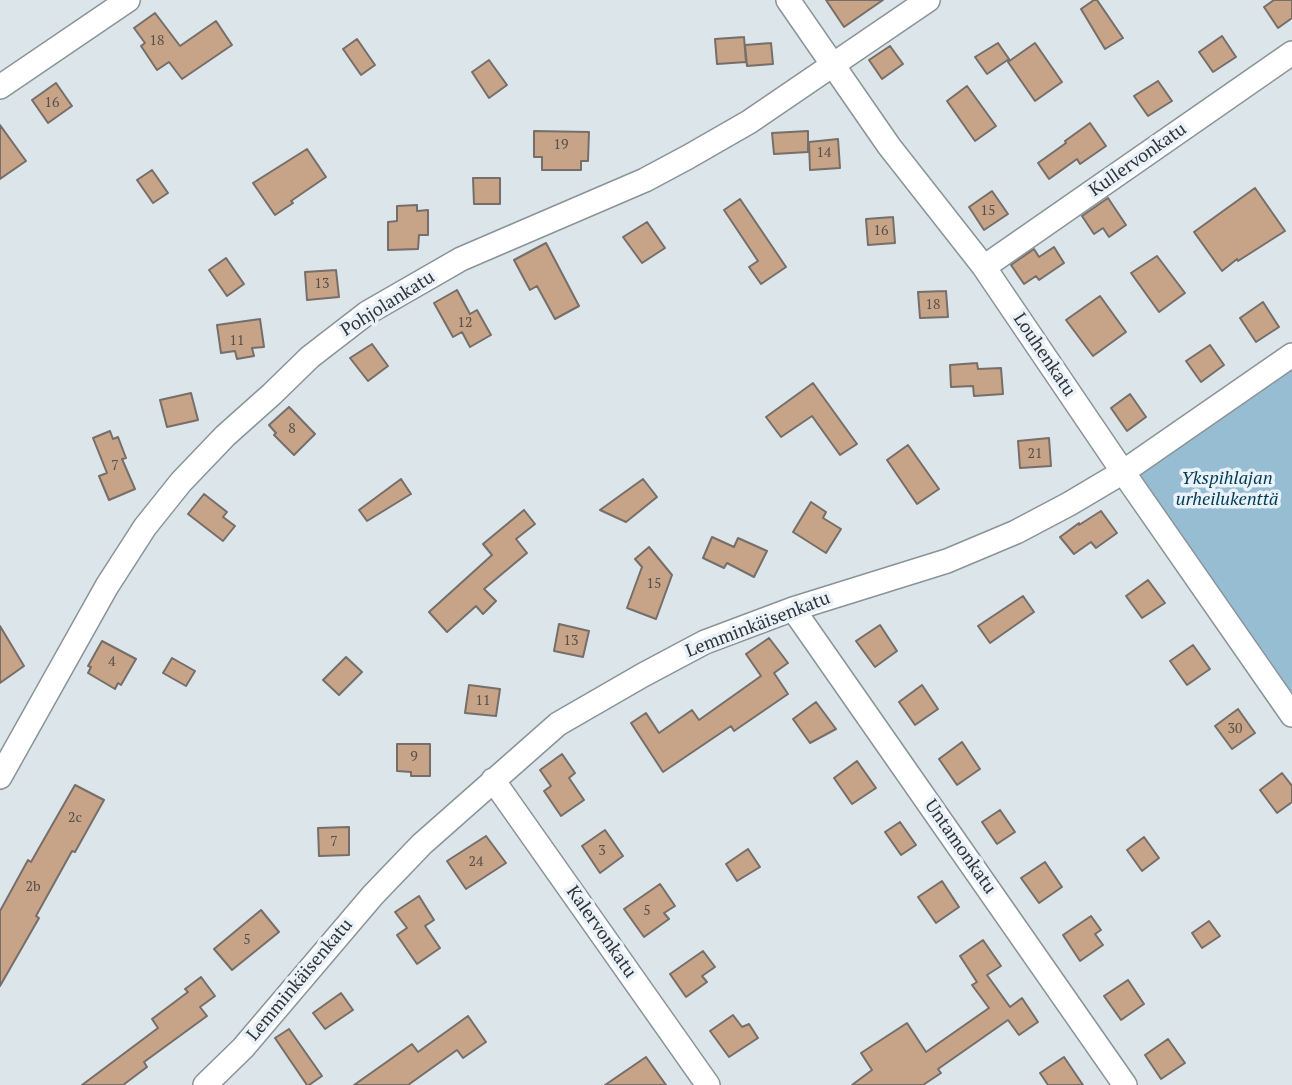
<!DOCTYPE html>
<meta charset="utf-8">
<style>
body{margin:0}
canvas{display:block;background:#dbe5ea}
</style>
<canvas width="1292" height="1085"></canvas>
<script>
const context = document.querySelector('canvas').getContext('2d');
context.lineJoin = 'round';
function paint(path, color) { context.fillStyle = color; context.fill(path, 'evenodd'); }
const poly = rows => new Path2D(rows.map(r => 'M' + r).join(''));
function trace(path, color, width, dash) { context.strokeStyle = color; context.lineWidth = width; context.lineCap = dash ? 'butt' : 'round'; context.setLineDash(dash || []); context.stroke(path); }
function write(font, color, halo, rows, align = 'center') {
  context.font = font + ' "PT Serif",serif'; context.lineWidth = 7; context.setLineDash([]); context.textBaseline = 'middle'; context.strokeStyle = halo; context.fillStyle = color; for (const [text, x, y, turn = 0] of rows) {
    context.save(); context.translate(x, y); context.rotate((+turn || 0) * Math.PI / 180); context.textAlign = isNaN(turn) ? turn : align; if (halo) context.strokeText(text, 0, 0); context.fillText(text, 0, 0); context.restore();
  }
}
paint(poly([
 [1292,367,1292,696,1138,474]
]), '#97bdd3');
const building = poly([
 [826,0,883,0,844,27,826,0],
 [1094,0,1097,0,1123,38,1105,49,1081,9,1094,0],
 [1274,0,1292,0,1292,18,1278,28,1264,7,1274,0],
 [155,13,180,46,216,21,232,45,182,79,169,62,157,70,141,46,145,43,134,28,155,13],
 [1222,36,1236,57,1213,72,1199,52,1222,36],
 [744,37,746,62,717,64,715,39,744,37],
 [357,39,375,65,361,75,343,49,357,39],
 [771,43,773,64,747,66,745,45,771,43],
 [998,43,1009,59,987,74,975,57,998,43],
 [1035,43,1062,82,1035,101,1008,62,1035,43],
 [890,46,903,64,882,79,869,60,890,46],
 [489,60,507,85,489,98,472,72,489,60],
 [1158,81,1172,101,1148,116,1134,96,1158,81],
 [56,83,72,106,48,123,32,100,56,83],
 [967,86,996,126,975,141,947,101,967,86],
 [1090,123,1106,146,1080,164,1077,159,1049,179,1038,163,1066,143,1065,141,1090,123],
 [0,125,26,161,0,179,0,125],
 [534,131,589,132,588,161,581,161,581,170,542,170,542,157,534,157,534,131],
 [808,131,808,152,774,154,772,133,808,131],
 [838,139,840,168,810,170,809,142,838,139],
 [307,149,326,177,291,201,293,203,275,215,253,183,307,149],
 [152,170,168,193,153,203,137,180,152,170],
 [473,178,500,178,500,204,474,204,473,178],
 [1255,188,1285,231,1238,261,1237,259,1222,271,1194,232,1255,188],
 [992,191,1008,214,984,230,969,207,992,191],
 [1108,198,1126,225,1109,237,1103,228,1094,234,1082,216,1108,198],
 [740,199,786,267,761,284,749,267,758,261,724,210,740,199],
 [417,205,417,211,428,210,428,235,419,235,418,249,388,250,388,222,397,221,397,206,417,205],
 [893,217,895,243,868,245,866,219,893,217],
 [647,222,665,248,642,263,623,237,647,222],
 [546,243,579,306,555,319,537,286,530,290,514,260,546,243],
 [1054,247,1064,263,1039,280,1036,276,1024,284,1011,265,1034,249,1039,257,1054,247],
 [1157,256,1185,293,1159,312,1131,273,1157,256],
 [226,258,244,284,227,296,209,270,226,258],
 [336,270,339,297,307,300,305,272,336,270],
 [457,290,470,314,477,310,491,335,470,347,462,332,453,337,434,303,457,290],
 [946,291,948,317,920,318,918,292,946,291],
 [1100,296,1126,332,1093,356,1066,320,1100,296],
 [1263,302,1279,327,1256,342,1240,318,1263,302],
 [260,319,264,347,252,348,254,356,237,359,235,351,221,353,217,325,260,319],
 [372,344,388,366,368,381,350,358,372,344],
 [1210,345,1224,365,1201,382,1186,361,1210,345],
 [977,363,978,369,1001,368,1003,394,974,396,973,386,951,387,950,365,977,363],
 [813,383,857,444,840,455,812,416,781,437,766,417,813,383],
 [191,393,198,420,167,427,160,400,191,393],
 [1130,394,1146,417,1127,431,1111,408,1130,394],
 [289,407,315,434,294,455,274,435,276,433,269,425,289,407],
 [110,431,113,439,118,437,126,458,122,459,135,489,109,500,99,476,107,473,93,438,110,431],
 [1049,438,1051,466,1020,468,1018,441,1049,438],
 [908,445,939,489,917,504,887,460,908,445],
 [401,479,411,494,367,521,359,510,401,479],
 [643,479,657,497,626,522,600,510,643,479],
 [204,494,227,512,223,517,235,526,223,541,188,514,204,494],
 [811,502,826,512,823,518,841,529,826,553,793,532,811,502],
 [524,510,535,524,516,539,527,553,484,589,496,601,483,614,476,606,447,632,429,612,492,555,483,544,524,510],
 [1101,511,1117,533,1096,548,1091,542,1074,554,1060,537,1079,523,1079,525,1101,511],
 [712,537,734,547,738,538,767,551,754,577,727,563,724,568,703,558,712,537],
 [649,547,672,575,656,619,627,608,642,567,635,559,649,547],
 [1148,580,1165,603,1142,618,1126,596,1148,580],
 [1023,596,1034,612,990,643,978,626,1023,596],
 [559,624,589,631,583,657,554,651,559,624],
 [880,625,897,651,875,667,856,641,880,625],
 [0,626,24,666,0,683,0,626],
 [769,638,788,663,774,673,788,694,734,731,731,726,663,772,631,723,646,713,659,733,692,710,699,720,761,676,746,654,769,638],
 [102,641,136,659,121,685,118,683,115,689,88,673,91,667,88,666,102,641],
 [1193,645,1210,669,1187,685,1170,661,1193,645],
 [346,657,362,672,339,695,323,680,346,657],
 [172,658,195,671,186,686,163,673,172,658],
 [469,685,500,689,496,716,465,713,469,685],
 [922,685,938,709,915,725,899,702,922,685],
 [816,702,836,729,810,743,793,719,816,702],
 [1238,709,1255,733,1232,749,1215,726,1238,709],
 [962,742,980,769,957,785,939,759,962,742],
 [397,744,430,744,430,776,411,776,411,772,397,771,397,744],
 [562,754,575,773,569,778,584,800,561,816,544,791,551,786,540,770,562,754],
 [857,761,876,788,852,804,834,778,857,761],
 [1282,773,1292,786,1292,802,1277,813,1260,790,1282,773],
 [75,785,104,800,75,852,72,851,36,916,39,918,0,986,0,911,28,860,31,862,75,785],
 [1000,810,1015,832,997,844,982,822,1000,810],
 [900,822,916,845,901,855,885,832,900,822],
 [349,827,349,855,319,856,318,828,349,827],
 [605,830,623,856,600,873,582,846,605,830],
 [486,836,506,863,466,889,447,861,486,836],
 [1144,837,1159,858,1142,871,1127,850,1144,837],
 [748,849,760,867,737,881,726,864,748,849],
 [1045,862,1062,887,1039,903,1021,878,1045,862],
 [942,881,959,907,936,923,918,897,942,881],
 [660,884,675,906,664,913,669,919,644,937,624,909,660,884],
 [419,896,434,920,425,926,440,948,417,964,397,935,407,928,395,912,419,896],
 [261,910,279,932,232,970,214,949,261,910],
 [1091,916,1101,930,1095,934,1103,945,1080,961,1063,935,1091,916],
 [1209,921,1220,936,1202,948,1192,933,1209,921],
 [983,940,1001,966,987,975,1010,1007,1022,998,1038,1022,1019,1035,1008,1020,938,1069,941,1073,923,1085,852,1085,872,1070,861,1053,907,1023,926,1052,989,1008,972,985,977,982,960,956,983,940],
 [703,951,715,967,702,976,707,982,686,997,670,974,703,951],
 [201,977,215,996,200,1007,207,1016,144,1062,147,1067,123,1085,82,1085,158,1028,152,1019,188,992,185,989,201,977],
 [1128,980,1144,1004,1121,1020,1104,996,1128,980],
 [341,993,353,1010,325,1029,313,1013,341,993],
 [733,1015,742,1027,749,1024,758,1038,729,1057,710,1031,733,1015],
 [468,1016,486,1042,463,1058,457,1050,408,1085,354,1085,412,1044,418,1052,468,1016],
 [289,1029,322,1076,309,1085,307,1085,275,1038,289,1029],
 [1168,1039,1185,1063,1161,1079,1145,1055,1168,1039],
 [646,1057,666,1085,605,1085,646,1057],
 [1064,1057,1083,1085,1048,1085,1040,1073,1064,1057]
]);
paint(building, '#c7a388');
trace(building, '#766e69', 2);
const minor = poly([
 [788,0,889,146,984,267,1123,472,1292,715],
 [0,87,128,0],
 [984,267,1292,53],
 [793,609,1125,1085],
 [0,777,107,586,145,527,181,482,225,436,272,394,310,357,367,313,461,259,645,180,688,157,749,122,928,0],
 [493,780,708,1085],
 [205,1085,243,1048,373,895,422,844,558,724,643,675,705,642,793,609,947,561,1016,532,1069,504,1123,472,1292,355]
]);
trace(minor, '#8a9398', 26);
trace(minor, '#fff', 23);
write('14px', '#56504a', null, [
 ["18",157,41],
 ["16",52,103],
 ["19",561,145],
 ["14",824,153],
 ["15",988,211],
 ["16",881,231],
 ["13",322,284],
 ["18",933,305],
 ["12",465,323],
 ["11",237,341],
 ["8",292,429],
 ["21",1035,454],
 ["7",115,466],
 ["15",654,584],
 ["13",571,641],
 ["4",112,662],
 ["11",483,701],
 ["30",1235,729],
 ["9",414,757],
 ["2c",75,818],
 ["7",334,842],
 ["3",602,851],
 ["24",476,862],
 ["2b",33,887],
 ["5",647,911],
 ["5",247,940]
]);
write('18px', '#303436', '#e9f2f8', [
 ["Kullervonkatu",1138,160,-35],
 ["Pohjolankatu",388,304,-32],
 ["Louhenkatu",1044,355,56],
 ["Lemminkäisenkatu",758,625,-21],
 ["Untamonkatu",960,847,55],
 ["Kalervonkatu",601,932,55],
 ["Lemminkäisenkatu",300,980,-50]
]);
write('italic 18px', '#003b54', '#e9f2f8', [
 ["Ykspihlajan",1227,479],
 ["urheilukenttä",1227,500]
]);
</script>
